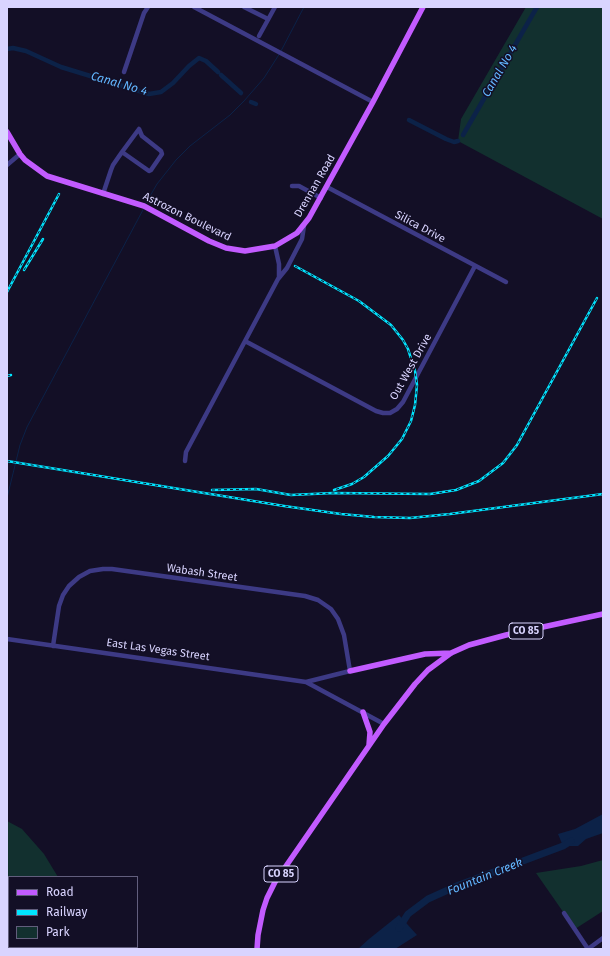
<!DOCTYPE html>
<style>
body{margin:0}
#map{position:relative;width:610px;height:956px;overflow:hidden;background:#130f26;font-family:"Fira Sans",sans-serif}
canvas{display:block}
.frame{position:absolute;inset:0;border:8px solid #d9d4ff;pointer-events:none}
.legend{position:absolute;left:8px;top:876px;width:130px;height:72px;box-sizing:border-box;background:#130f26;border:1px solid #625e7d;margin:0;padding:5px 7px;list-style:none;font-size:12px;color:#d9d4ff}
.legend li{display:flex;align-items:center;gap:8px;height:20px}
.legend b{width:20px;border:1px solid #625e7d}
</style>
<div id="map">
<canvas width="610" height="956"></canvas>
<div class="frame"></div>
<ul class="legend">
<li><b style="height:5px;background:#c25bff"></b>Road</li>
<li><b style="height:5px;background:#00e5ff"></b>Railway</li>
<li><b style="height:11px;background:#12302f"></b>Park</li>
</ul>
</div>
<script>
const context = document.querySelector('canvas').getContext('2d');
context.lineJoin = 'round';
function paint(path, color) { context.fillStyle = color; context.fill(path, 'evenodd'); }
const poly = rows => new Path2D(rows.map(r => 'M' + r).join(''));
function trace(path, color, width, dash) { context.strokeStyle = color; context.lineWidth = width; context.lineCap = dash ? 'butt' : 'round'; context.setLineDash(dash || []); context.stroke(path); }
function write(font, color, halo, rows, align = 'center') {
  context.font = font + ' "Fira Sans",sans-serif'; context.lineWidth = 3; context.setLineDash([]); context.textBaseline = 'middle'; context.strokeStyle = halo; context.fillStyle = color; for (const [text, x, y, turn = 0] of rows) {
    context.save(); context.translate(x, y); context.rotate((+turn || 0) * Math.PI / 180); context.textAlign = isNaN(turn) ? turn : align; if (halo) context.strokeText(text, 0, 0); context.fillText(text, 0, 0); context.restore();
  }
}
paint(poly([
 [526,7,603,7,603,219,458,141,461,119],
 [7,821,22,829,44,854,58,877,9,877,9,947,100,947,102,949,7,949],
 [603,860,603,911,575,929,536,873,581,866]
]), '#12302f');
paint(poly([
 [603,814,603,833,586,839,578,846,563,846,558,834,575,829],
 [399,915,417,935,395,949,358,949,369,939]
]), '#0c2248');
trace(poly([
 [281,51,304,7],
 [146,203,157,184,176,160,190,146,230,115,244,101,264,78,280,53],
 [7,498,20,445,27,427,144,208]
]), '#0c2248', 1);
trace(poly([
 [7,49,13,48,26,51,61,67,149,94,161,92,173,83,189,66,199,58,206,61,218,72],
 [221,75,241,93],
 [251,102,256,104],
 [409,120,446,139,454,142,458,141],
 [463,135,537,7]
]), '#0c2248', 4.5);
trace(poly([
 [399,928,408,914,428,899,459,885,563,846,571,841]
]), '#0c2248', 7);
trace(poly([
 [194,7,373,102],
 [244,7,268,19],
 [259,36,275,7],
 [124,72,144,13,148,7],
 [7,165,20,154],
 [292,186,299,186,321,198],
 [327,187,506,282],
 [103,194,111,170,113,165,122,152,139,129,142,136,161,151,162,154,151,170,149,171,122,152],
 [275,246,279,264,279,277],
 [245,341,376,411,383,413,390,413,397,409,403,402,475,266],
 [185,461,186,452,278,279,287,268,302,239,304,226],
 [7,639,306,682,350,671,344,635,338,619,331,609,318,600,305,596,112,569,103,569,90,571,79,577,69,586,63,595,59,606,53,646],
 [306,682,384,724],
 [564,913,588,949],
 [588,949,603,938]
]), '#3d3a85', 4.5);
trace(poly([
 [7,132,20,154,25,160,47,176,144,206,209,241,226,248,245,251,275,246,297,233,309,218,373,102,423,7],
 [350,671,425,654,451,653],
 [363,712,370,732,369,745],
 [257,949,258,935,263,910,267,898,275,882,384,724,415,684,428,670,451,653,469,645,506,635,603,614]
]), '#c25bff', 5.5);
const rail = poly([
 [295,266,359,301,391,325,403,340,408,349,415,371,417,385,415,405,411,421,402,439,388,456,364,477,352,484,334,490],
 [24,270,43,239],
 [7,292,59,194],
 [7,376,11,375],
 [7,461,284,506,341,514,374,517,410,518,450,514,603,494],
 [212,490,256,489,291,495,333,493,430,494,456,490,479,481,503,463,517,445,597,298]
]);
trace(rail, '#00e5ff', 2.5);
trace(rail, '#130f26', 1, [3]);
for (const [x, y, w] of [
 [526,631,34],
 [281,874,34]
]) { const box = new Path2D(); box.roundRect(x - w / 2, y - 8, w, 16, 3); context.fillStyle = '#130f26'; context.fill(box); trace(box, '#d9d4ff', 1); }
write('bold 10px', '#d9d4ff', null, [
 ["CO 85",526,631],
 ["CO 85",281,874]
]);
write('11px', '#d9d4ff', '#130f26', [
 ["Drennan Road",315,186,-60],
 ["Astrozon Boulevard",187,217,26],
 ["Silica Drive",420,227,28],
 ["Out West Drive",411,367,-61],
 ["Wabash Street",202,573,8],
 ["East Las Vegas Street",158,650,8]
]);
write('italic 12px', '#62b6ff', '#130f26', [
 ["Canal No 4",500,71,-60],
 ["Canal No 4",119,84,16],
 ["Fountain Creek",485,877,-22]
]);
</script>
